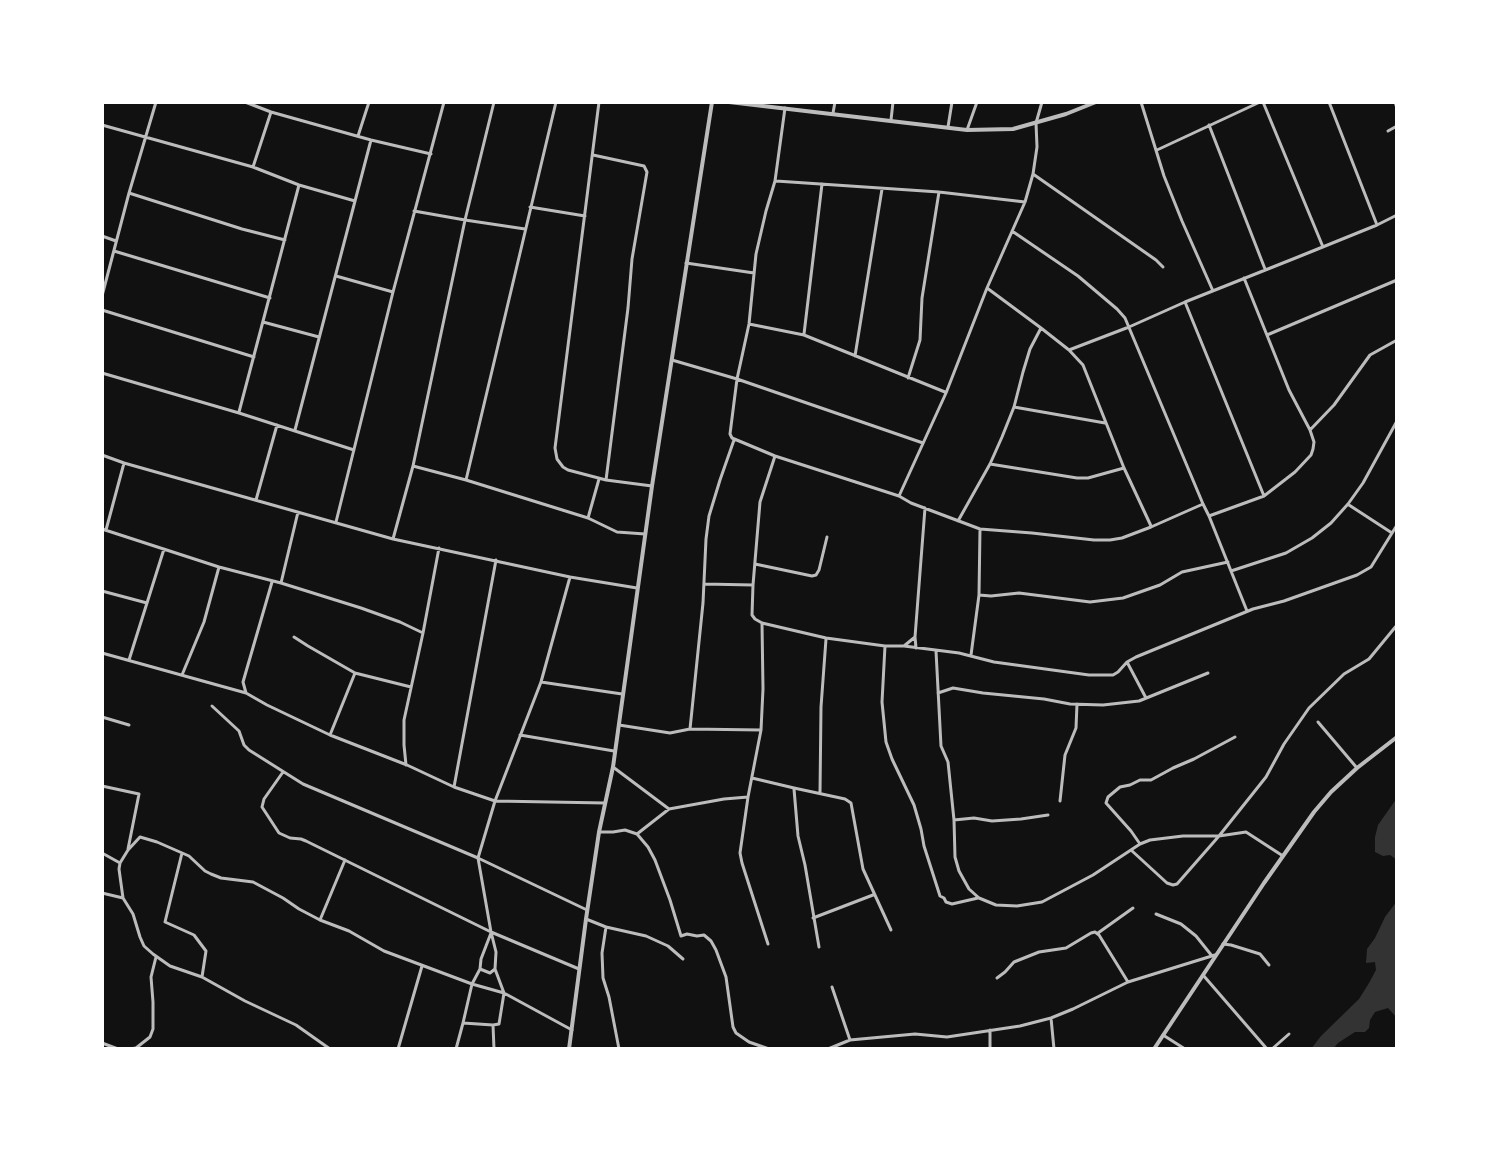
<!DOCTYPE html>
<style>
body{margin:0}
#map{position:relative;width:1499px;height:1151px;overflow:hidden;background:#111;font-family:Spectral,serif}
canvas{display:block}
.frame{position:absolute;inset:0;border:104px solid #fff;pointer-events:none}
</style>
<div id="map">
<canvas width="1499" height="1151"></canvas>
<div class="frame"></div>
</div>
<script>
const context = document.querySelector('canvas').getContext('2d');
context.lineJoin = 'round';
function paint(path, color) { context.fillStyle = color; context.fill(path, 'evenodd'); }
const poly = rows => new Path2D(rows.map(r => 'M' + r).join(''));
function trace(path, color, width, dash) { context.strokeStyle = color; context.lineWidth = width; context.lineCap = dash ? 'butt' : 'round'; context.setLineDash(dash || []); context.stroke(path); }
paint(poly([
 [1397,798,1397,860,1390,855,1383,856,1375,852,1375,837,1378,825],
 [1397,901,1397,959,1395,962,1395,984,1397,994,1397,1018,1388,1008,1375,1012,1370,1020,1369,1028,1365,1032,1355,1032,1338,1043,1333,1049,1311,1049,1321,1036,1359,999,1369,983,1376,970,1375,962,1366,963,1367,949,1375,938,1385,917]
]), '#333');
trace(poly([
 [245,102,271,112,371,140,431,154],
 [494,102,465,220,525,229],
 [599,102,555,448,557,459,563,467,568,470,606,480,652,486],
 [1141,102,1164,176,1182,221,1213,291],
 [1263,102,1323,247],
 [1329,102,1377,225],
 [1395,102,1397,108],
 [785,108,775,181,766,211,756,254,749,324,737,379,730,434,732,438,775,456,899,496,911,503,980,529,1032,533,1094,540,1110,540,1122,538,1151,527,1203,504],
 [833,113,835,102],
 [891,120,893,102],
 [102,125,253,167,299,185,355,201],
 [1209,125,1265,269],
 [948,127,952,102],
 [967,130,977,102],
 [1388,131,1397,126],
 [358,136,369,102],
 [1157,150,1260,102],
 [593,155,644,166,647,172,632,259,628,308,606,480],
 [253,167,271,112],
 [1033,174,1156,260,1163,267],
 [776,181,939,192,1025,202],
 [129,193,242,229,285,240],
 [530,207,585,216],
 [1012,231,1078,276,1117,309,1125,318,1203,504,1209,516,1247,611],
 [102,236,116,241],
 [114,251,270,298],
 [686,263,754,273],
 [336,276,393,292],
 [987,288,1041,328,1069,350,1083,365,1124,468,1151,526],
 [102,296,129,193,156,102],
 [1185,302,1264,496],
 [102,310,254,357],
 [263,322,319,337],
 [749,324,804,335,945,392],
 [804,334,822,184],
 [1267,335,1397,280],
 [1069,350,1129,327,1185,302,1298,257,1377,225,1397,215],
 [855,356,882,189],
 [672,360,737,379,923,443],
 [102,373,239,413,354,450],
 [908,378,920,340,922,298,939,192],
 [1014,407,1105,423],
 [239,412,299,185],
 [295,430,371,140],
 [1310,430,1334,405,1370,355,1397,340],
 [102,455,124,463,393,539,570,577,637,588],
 [775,456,760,502,753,585,752,615,755,619,762,623,826,638,885,646,904,646,959,653,994,662,1089,675,1113,675,1118,672,1127,662,1136,657,1253,609,1284,601,1357,575,1371,567,1397,525],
 [990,464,1077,478,1088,478,1124,468],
 [413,466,466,480,588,518,617,532,645,534],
 [466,480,556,102],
 [899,496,946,393,987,288,1025,202,1033,174,1037,147,1036,123,1042,102],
 [256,500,277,425],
 [1349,505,1392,533],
 [1209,516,1264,496,1295,472,1311,455,1313,449,1314,442,1310,430,1289,390,1244,278],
 [588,518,599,479],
 [958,521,990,464,1002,437,1014,407,1023,372,1030,349,1041,328],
 [336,522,393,292,444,102],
 [102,529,219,567,281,583,361,608,400,622,423,633],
 [106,530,124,463],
 [393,539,413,466,465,220,414,211],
 [755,564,812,576,816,575,819,570,827,537],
 [1231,571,1286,553,1312,538,1331,523,1348,504,1363,483,1397,421],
 [570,577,541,682,622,694],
 [281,583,298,512],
 [704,584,753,585],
 [102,591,147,603],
 [979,595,991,596,1019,593,1090,602,1123,598,1160,585,1182,572,1228,562],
 [294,637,308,646,355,673,411,687],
 [885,646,882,702,886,742,892,759,914,805,921,829,924,846,940,896,944,898,946,902,952,904,978,898],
 [904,646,915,637],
 [916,648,915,637,925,508],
 [936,651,941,746,948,762,954,820],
 [102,653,246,693,267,705,330,735,407,765,454,787,495,801,605,803],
 [971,655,979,595,980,529],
 [129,660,164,549],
 [1127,662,1146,698],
 [182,675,204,622,219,567],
 [246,693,243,682,272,582],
 [938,693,953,688,983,693,1044,699,1070,704,1103,705,1139,701,1208,673],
 [212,706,239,731,244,745,249,750,303,784,478,858,587,910],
 [102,717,129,725],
 [1318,722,1357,768],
 [619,725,670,733,690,729,761,730],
 [690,729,703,603,706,539,709,516,720,480,734,440],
 [330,735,355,673],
 [520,735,614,751],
 [406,765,404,745,404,720,423,633,439,548],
 [613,767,669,809,724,799,748,797,761,730,763,689,762,623],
 [283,772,264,799,262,807,279,833,290,838,301,839,306,841,491,932,579,969],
 [752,778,794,788,845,799,851,803,863,869,891,930],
 [102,786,139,794,128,849],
 [454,787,496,560],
 [794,789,798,836,805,865,819,947],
 [820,793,821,707,826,639],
 [748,797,740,853,742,863,768,944],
 [1060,801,1065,755,1076,728,1077,704],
 [1048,815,1021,819,992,821,974,818,954,820,955,857,959,871,969,889,979,898,996,905,1017,906,1042,902,1093,875,1140,844,1150,840,1183,836,1219,836,1246,832,1283,856],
 [599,832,613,832,625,830,637,834,648,847,655,860,670,900,681,936,687,934,697,936,704,935,711,941,716,950,726,977,733,1027,736,1033,749,1042,769,1049],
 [637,834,669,809],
 [1140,844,1131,831,1106,803,1108,797,1120,787,1130,785,1140,780,1151,780,1173,768,1194,759,1235,737],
 [1131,850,1167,883,1173,885,1177,884,1219,836,1266,777,1284,744,1309,708,1344,674,1369,659,1397,625],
 [102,853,120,863,119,869,123,898,133,914,140,937,144,946,153,954,170,966,202,977,245,1001,296,1025,330,1049],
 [182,853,165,922,194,935,206,951,202,977],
 [120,863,128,850,140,837,157,842,189,856,205,871,211,874,221,878,253,882,283,898,299,909,320,920,349,931,384,951,472,984,480,969,490,973,495,969,496,952,491,932,478,858,495,801,541,682],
 [102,893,123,898],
 [1156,914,1181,924,1196,936,1212,956],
 [813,918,873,895],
 [586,919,606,927,602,953,603,978,609,997,619,1049],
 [320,920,345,860],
 [606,927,646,936,668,946,683,959],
 [1098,933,1133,908],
 [1223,944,1231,945,1260,954,1269,965],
 [480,969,481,959,491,933],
 [1203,975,1267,1049],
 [997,978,1005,972,1014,962,1039,952,1066,948,1091,933,1095,932,1099,935,1128,982],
 [832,987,850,1040],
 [1051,1018,1054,1049],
 [463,1023,472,984,504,993,572,1030],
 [493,1025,494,1049],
 [1163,1035,1185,1049],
 [102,1043,118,1049],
 [129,1049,136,1048,150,1037,153,1029,153,1002,151,977,156,957],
 [398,1049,422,966],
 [456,1049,463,1023,493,1025,499,1024,504,993,495,969],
 [828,1049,850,1040,915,1034,947,1037,1020,1026,1051,1018,1073,1009,1128,982,1215,955],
 [990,1049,990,1030],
 [1272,1049,1289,1034]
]), '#bcbcbc', 3);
trace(poly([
 [729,102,967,130,1013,129,1066,114,1096,102],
 [569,1049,586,919,599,832,613,767,652,486,712,102],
 [1154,1049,1264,883,1314,812,1331,792,1357,768,1397,737]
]), '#bcbcbc', 4);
</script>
